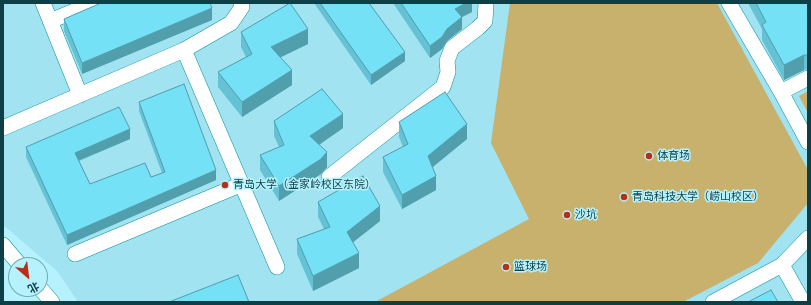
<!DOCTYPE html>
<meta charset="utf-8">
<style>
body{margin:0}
#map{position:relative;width:811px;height:305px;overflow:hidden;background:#b6f2fe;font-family:Raleway,"Noto Sans SC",sans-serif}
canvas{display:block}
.frame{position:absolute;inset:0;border:4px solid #0e3f47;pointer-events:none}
.north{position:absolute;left:8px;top:257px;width:40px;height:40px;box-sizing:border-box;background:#b6f2fe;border:1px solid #73aab5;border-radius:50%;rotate:152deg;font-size:11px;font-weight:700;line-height:16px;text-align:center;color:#0e3f47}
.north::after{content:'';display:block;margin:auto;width:14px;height:18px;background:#ba2e17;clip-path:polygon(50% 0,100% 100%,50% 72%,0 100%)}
</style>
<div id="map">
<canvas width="811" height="305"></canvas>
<div class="frame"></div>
<div class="north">北</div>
</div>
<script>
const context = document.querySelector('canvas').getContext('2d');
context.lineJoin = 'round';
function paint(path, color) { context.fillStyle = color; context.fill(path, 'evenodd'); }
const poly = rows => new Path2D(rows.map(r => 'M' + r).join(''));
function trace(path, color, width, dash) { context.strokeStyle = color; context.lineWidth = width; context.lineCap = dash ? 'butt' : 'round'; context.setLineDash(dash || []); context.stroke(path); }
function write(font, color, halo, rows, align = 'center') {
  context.font = font + ' Raleway,"Noto Sans SC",sans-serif'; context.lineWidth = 3; context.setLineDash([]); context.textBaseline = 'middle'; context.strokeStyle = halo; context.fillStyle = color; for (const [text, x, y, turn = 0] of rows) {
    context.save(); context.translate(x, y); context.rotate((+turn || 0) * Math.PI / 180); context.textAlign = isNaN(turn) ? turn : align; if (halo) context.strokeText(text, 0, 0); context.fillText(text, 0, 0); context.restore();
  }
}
paint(poly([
 [3,3,808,3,808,302,78,302,57,271,3,225]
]), '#a2e3f1');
paint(poly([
 [510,3,717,3,808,170,808,203,758,263,683,302,375,302,529,219,491,143],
 [808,91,808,113,799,96]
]), '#c7b16c');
const minor = poly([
 [43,3,80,95],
 [729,3,781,92,808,142],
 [50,21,94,3],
 [184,50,277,267],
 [781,92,808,78],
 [3,128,184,50,231,23,242,7,241,3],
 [329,177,443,87,448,72,447,61,452,48,478,28,485,21,486,3],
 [3,245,20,265],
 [75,254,242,184],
 [782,265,803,302],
 [40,288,52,302],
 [713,302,782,265,808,238]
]);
trace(minor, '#0591a5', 16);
trace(minor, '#fff', 15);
paint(poly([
 [314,3,369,3,405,61,371,85],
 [393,3,472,3,472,12,462,17,462,29,447,41,442,49,430,58],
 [748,3,808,3,808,69,804,70,784,80,762,40,762,29],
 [64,19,212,20,82,74,64,31],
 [241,32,308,44,280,57,292,85,242,117,218,87,218,72,246,57,241,47],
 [139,102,216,180,67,245,26,157,26,147,130,139,79,161,90,184,151,177,162,173,139,111],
 [274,121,343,128,319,145,327,167,321,174,279,201,260,170,260,155,279,147,274,136],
 [399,122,467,139,432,167,436,190,402,209,383,172,383,157,403,147,399,137],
 [318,202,380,221,353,242,359,268,313,291,297,254,297,239,324,229,318,217]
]), '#64c2d4');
paint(poly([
 [466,3,472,3,472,12,462,17,462,29,447,41,442,49,430,58,430,46,455,9],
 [212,8,212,20,82,74,82,63],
 [308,29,308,44,271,62,271,47],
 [405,52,405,61,371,85,371,75],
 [804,55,804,70,784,80,784,65],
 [292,70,292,85,242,117,242,102],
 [343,114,343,128,310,151,310,136],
 [467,124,467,139,428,171,428,156],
 [130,129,130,139,75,162,75,153],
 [327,152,327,167,321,174,279,201,279,186],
 [216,170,216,180,67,245,67,235],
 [436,176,436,190,402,209,402,195],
 [380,206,380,221,347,247,347,232],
 [359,253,359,268,313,291,313,276]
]), '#519eac');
const building = poly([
 [101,3,210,3,212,8,82,63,64,19,101,3],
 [290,3,308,29,271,47,292,70,242,102,218,72,252,54,241,32,290,3],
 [320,3,369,3,405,52,371,75,320,3],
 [401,3,466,3,455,9,462,17,447,29,442,37,430,46,401,3],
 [756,3,808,3,808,55,804,55,784,65,762,25,766,22,756,3],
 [184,84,216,170,67,235,26,147,119,107,130,129,75,153,90,184,145,163,151,177,165,172,139,102,184,84],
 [322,89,343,114,310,136,327,152,321,159,279,186,260,155,284,145,274,121,322,89],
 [445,92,467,124,428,156,436,176,402,195,383,157,408,144,399,122,445,92],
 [363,176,380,206,347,232,359,253,313,276,297,239,330,227,318,202,363,176],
 [238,275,249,302,169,302,238,275],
 [771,290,778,302,748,302,771,290]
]);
paint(building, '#74e1f6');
trace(building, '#519eac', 1);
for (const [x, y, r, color] of [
 [649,156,4,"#ba2e17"],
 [225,185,4,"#ba2e17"],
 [624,197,4,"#ba2e17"],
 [567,215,4,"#ba2e17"],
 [506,267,4,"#ba2e17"]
]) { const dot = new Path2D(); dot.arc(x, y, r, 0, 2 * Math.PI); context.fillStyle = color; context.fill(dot); trace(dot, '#b6f2fe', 1.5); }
write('11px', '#0e3f47', '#b6f2fe', [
 ["体育场",657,156],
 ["青岛大学（金家岭校区东院）",233,185],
 ["青岛科技大学（崂山校区）",632,197],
 ["沙坑",575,215],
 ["篮球场",514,267]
], 'left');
</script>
